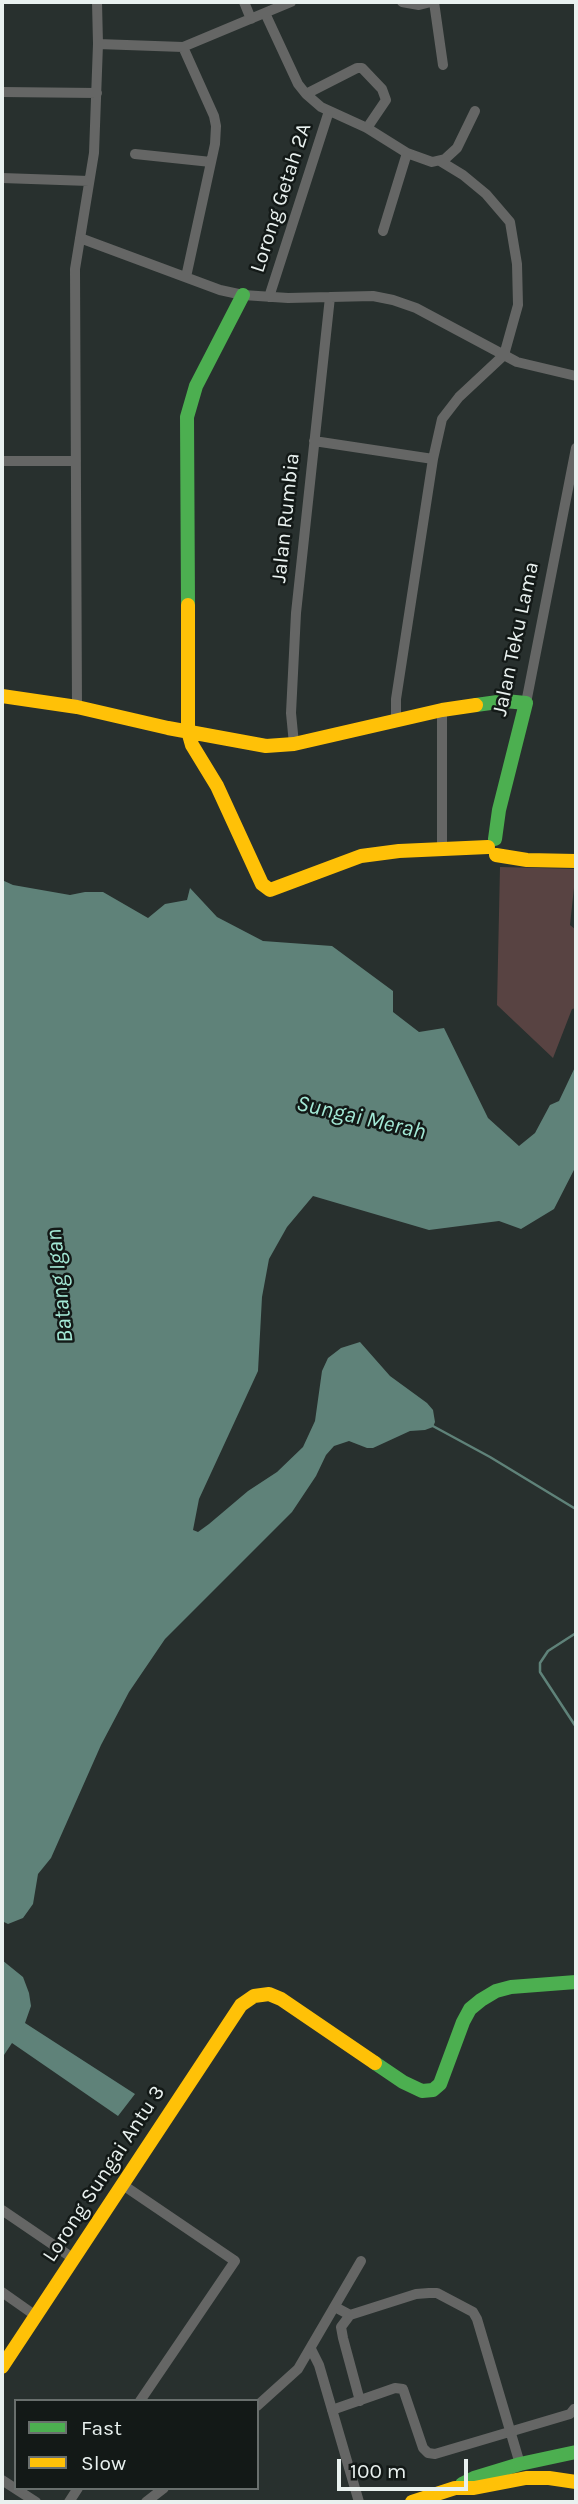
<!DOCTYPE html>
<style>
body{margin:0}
#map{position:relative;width:578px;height:2504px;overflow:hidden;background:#28302e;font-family:Karla,sans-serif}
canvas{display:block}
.frame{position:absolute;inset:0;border:4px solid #e9f1ef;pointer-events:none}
.legend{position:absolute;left:14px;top:2399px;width:245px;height:91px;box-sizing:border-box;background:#131917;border:2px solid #696f6d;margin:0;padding:9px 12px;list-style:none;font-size:21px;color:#e9f1ef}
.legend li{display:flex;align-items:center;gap:14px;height:35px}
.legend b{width:35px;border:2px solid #696f6d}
.scale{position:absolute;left:337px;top:2459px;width:131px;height:32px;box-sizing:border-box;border:4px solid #e9f1ef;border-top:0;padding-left:9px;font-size:21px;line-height:24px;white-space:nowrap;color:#e9f1ef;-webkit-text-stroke:5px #131917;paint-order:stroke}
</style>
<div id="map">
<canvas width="578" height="2504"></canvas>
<div class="frame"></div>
<ul class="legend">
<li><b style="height:9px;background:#4caf50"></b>Fast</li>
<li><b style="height:9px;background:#ffc107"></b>Slow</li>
</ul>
<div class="scale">100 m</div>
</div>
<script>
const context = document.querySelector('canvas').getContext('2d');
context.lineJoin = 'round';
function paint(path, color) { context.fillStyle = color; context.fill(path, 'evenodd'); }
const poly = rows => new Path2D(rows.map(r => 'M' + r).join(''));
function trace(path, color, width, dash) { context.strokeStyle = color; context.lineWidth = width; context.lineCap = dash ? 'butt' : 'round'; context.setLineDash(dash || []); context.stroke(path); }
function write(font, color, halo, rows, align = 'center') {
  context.font = font + ' Karla,sans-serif'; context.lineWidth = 5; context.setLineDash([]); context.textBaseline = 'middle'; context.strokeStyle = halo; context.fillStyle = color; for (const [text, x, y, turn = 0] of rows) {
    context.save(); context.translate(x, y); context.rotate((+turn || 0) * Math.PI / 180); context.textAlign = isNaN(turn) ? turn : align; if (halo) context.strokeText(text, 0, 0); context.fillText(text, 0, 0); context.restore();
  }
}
paint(poly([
 [500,867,576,869,570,925,576,930,576,1008,572,1009,553,1058,497,1005]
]), '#584342');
paint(poly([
 [2,880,13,885,70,895,85,892,103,892,148,918,165,904,187,900,190,888,217,917,263,941,332,946,393,991,393,1012,419,1032,444,1028,488,1118,519,1146,535,1133,550,1105,559,1101,576,1065,576,1166,554,1209,521,1229,499,1221,429,1230,313,1196,287,1227,269,1259,262,1297,258,1371,199,1499,193,1530,198,1532,209,1524,248,1491,277,1472,303,1447,315,1421,322,1371,328,1358,341,1348,360,1342,390,1376,427,1403,433,1410,435,1422,433,1427,425,1430,410,1431,373,1448,367,1448,349,1441,334,1446,326,1455,316,1476,292,1512,165,1639,129,1692,101,1745,51,1858,38,1874,33,1904,23,1918,8,1924,2,1921],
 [2,1960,23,1977,29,1993,31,2006,25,2023,135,2094,118,2116,12,2043,2,2058]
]), '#5f8279');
trace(poly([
 [431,1425,490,1457,574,1508],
 [576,1633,548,1651,540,1663,540,1672,576,1727]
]), '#5f8279', 2.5);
trace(poly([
 [244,2,251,19],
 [402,2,419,5,431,2],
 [434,2,443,65],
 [265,13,298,84,306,94,321,107,367,128,407,153,432,162,445,159,457,148,475,111],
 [98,44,183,47,291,2],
 [183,47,214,116,216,126,215,144,186,277],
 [2,92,97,93],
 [306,94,357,68,362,68,382,89,386,100,367,128],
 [135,154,211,162],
 [2,178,89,181],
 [383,231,407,153],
 [80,238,220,290,243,295,288,298,373,296,393,300,416,308,504,355,518,305,517,264,510,222,486,194,463,175,440,161],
 [269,297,329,111],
 [314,441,433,459],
 [2,461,76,461],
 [526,703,576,448],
 [77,707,75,269,94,153,98,44,97,2],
 [442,710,442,850],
 [396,718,396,699,433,459,442,419,459,397,504,355,517,362,576,376],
 [294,744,291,713,296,613,330,297],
 [123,2185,235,2261,140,2401],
 [2,2210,74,2259],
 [2,2292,36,2316],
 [335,2307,350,2315,416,2294,429,2293,437,2293,473,2312,477,2319,520,2464],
 [350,2315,341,2327,343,2338,360,2401],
 [311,2349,319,2365,359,2502],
 [257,2406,298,2369,361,2261],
 [332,2410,395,2388,403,2389,423,2448,428,2453,435,2454,570,2414,574,2409],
 [2,2480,36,2502],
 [69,2502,78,2488],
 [146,2502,164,2488]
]), '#656665', 10);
trace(poly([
 [188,605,187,417,196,386,243,295],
 [476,705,505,701,526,703,499,810,495,839],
 [375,2063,403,2082,422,2091,433,2090,440,2084,463,2022,470,2009,481,2000,496,1991,511,1987,576,1982],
 [462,2484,474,2478,520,2464,576,2452]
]), '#4caf50', 14);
trace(poly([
 [188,605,188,731,192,745,217,786,262,884,270,890,361,856,399,851,488,847],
 [2,696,77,707,168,728,266,746,294,744,442,710,476,705],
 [496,855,527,860,576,861],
 [2,2367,241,2005,254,1996,269,1994,281,1999,375,2063],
 [412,2502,455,2488,474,2488,526,2478,549,2478,576,2482]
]), '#ffc107', 14);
write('21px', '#e9f1ef', '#131917', [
 ["Lorong Getah 2A",281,198,-72],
 ["Jalan Rumbia",286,518,-84],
 ["Jalan Teku Lama",516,639,-78],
 ["Lorong Sungai Antu 3",104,2174,-57]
]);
write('italic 23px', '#a3e9d6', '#131917', [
 ["Sungai Merah",361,1118,13],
 ["Batang Igan",60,1286,-96]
]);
</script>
